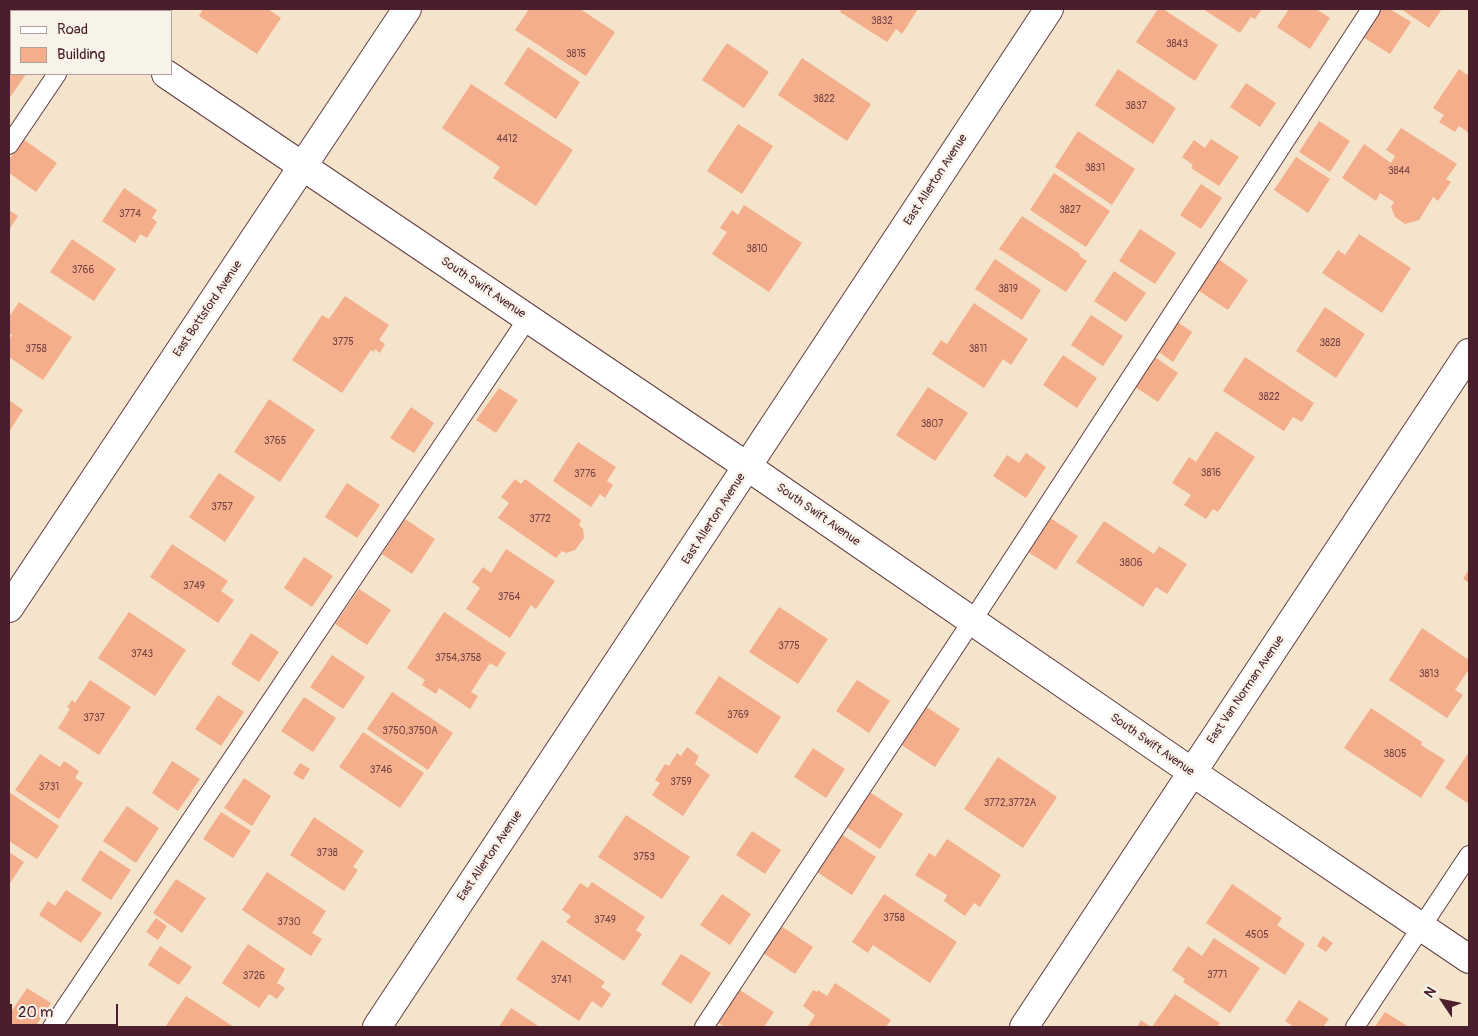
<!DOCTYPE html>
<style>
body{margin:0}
#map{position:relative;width:1478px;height:1036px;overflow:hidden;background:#f3e4cb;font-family:Pangolin,sans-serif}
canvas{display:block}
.frame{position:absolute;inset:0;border:10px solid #4a1f2b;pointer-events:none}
.legend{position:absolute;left:10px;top:10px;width:162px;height:65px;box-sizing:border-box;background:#f7f3e8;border:1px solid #b29e9c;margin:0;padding:6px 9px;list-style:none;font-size:15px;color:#4a1f2b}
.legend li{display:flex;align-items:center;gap:10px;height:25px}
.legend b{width:25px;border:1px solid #b29e9c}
.north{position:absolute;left:1418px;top:976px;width:50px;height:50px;-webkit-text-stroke:4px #f7f3e8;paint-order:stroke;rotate:304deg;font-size:14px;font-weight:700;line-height:20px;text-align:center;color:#4a1f2b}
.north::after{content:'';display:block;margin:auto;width:18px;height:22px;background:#4a1f2b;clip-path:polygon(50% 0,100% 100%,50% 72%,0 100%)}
.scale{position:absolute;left:10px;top:1004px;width:108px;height:22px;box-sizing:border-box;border:2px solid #4a1f2b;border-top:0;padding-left:6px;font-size:15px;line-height:18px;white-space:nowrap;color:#4a1f2b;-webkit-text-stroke:4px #f7f3e8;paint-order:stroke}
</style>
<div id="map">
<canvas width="1478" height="1036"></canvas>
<div class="frame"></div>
<ul class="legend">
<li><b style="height:6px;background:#fff"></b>Road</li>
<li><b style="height:14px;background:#f5ae8b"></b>Building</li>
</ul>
<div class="north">N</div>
<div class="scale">20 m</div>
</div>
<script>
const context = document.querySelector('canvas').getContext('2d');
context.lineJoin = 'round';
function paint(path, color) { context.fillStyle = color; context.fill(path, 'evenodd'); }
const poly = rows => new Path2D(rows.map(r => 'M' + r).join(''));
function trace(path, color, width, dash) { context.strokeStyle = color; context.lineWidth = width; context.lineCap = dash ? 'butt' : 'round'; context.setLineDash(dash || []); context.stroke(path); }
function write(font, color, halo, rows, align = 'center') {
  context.font = font + ' Pangolin,sans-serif'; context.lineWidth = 5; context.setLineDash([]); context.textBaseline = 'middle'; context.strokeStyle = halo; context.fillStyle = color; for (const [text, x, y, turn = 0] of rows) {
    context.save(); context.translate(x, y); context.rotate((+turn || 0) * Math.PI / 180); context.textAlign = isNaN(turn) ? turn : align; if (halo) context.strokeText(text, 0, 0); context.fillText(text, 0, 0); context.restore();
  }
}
paint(poly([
 [203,9,268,9,281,18,257,54,199,16],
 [529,9,580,9,615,32,586,76,515,30],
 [842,9,918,9,902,34,896,29,887,42,840,12],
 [1158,9,1163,9,1218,45,1195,81,1136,42],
 [1203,9,1262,9,1255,19,1251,17,1240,33],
 [1289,9,1316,9,1330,18,1310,49,1277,27],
 [1381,9,1390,9,1411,22,1390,54,1363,37],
 [1401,9,1442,9,1429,28],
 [727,43,769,72,744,108,702,80],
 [528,47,580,82,556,119,504,84],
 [9,55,11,56,11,74,26,74,9,99],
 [802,58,871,104,847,141,778,95],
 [1118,69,1176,108,1153,144,1095,105],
 [1459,69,1469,76,1469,133,1459,126,1455,132,1439,122,1444,115,1433,108],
 [1246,83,1276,103,1260,127,1230,107],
 [471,84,573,150,536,206,493,178,500,167,442,128],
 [1319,121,1350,141,1330,172,1299,152],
 [738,124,773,146,742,194,707,171],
 [1401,128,1457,164,1446,179,1451,182,1438,201,1433,197,1419,220,1405,224,1395,217,1391,207,1394,202,1380,193,1376,201,1342,178,1364,144,1391,163,1395,156,1386,150],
 [1078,131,1135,169,1112,205,1055,167],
 [23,139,57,163,36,192,9,173,9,160],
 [1211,139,1239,157,1219,186,1191,168,1193,165,1182,157,1194,140,1205,148],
 [1296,157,1330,179,1308,213,1274,190],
 [1054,173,1110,211,1086,247,1030,210],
 [1201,184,1222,198,1201,229,1180,215],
 [124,188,157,210,152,218,157,222,147,238,140,234,135,243,102,221],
 [744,205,802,243,769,292,712,254,727,232,720,228,732,210,738,215],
 [9,210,18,216,9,230],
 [1022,216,1080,254,1079,256,1087,261,1066,292,999,249],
 [1140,229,1176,253,1155,284,1119,261],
 [1359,234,1411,268,1382,313,1322,273,1338,250,1345,255],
 [72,239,116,269,94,301,50,272],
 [1217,258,1248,280,1228,310,1196,289],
 [995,259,1041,290,1022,320,975,289],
 [1114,271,1146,293,1126,322,1094,301],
 [345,296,389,325,379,340,385,344,380,353,375,349,374,352,371,350,342,393,292,360,322,315,329,319],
 [19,302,72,337,43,380,9,357,9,340,12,335,9,333,9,317],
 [974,303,1028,339,1011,365,1003,359,984,388,932,354,941,340,947,344],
 [1325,307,1365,334,1336,378,1296,351],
 [1091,315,1123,336,1103,366,1071,345],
 [1175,320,1192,332,1173,362,1156,350],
 [1063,355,1097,378,1077,408,1043,385],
 [1152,355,1178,373,1158,402,1132,385],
 [1245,357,1314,403,1302,422,1293,417,1284,431,1223,391],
 [928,387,968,413,935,461,896,435],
 [499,388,518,400,496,433,476,420],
 [269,399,315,430,280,482,234,452],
 [9,400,23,410,9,432],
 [411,407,434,423,414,453,390,438],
 [1216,431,1255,457,1218,512,1213,509,1206,519,1184,505,1191,495,1172,483,1189,457,1196,462],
 [578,442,616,467,607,481,613,485,605,498,600,494,591,507,553,481],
 [1026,453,1046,467,1026,498,993,476,1007,455,1019,463],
 [219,473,255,497,225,542,189,517],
 [515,479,521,484,525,479,581,520,579,525,583,529,584,538,575,550,566,553,562,551,556,558,498,518,509,503,501,497],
 [347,483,380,505,357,538,325,517],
 [1044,514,1078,536,1056,570,1022,548],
 [405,519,435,539,412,574,382,554],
 [1104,521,1154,554,1159,546,1187,564,1167,594,1156,587,1143,607,1076,562],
 [172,544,228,581,221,591,234,600,218,623,150,577],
 [506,549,555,581,536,609,531,605,510,638,466,609,480,588,472,582,483,567,491,573],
 [304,557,333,576,312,607,284,588],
 [1469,569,1469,583,1463,579],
 [359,589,391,610,367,645,335,624],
 [779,607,828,639,798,684,749,652],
 [129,612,186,650,155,696,98,658],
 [444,612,506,653,497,667,490,663,471,692,478,696,470,709,439,688,436,694,422,685,425,680,407,668],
 [1422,628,1469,660,1469,669,1455,690,1463,695,1447,718,1389,680],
 [251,633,279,652,259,682,231,664],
 [332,655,365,677,343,709,310,687],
 [719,676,781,717,757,754,695,713],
 [90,680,131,707,99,755,58,728,70,709,67,707,72,700,75,703],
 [857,680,890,701,869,733,836,711],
 [392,692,453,733,428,770,367,729],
 [218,695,244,712,221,746,195,729],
 [304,697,336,718,313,752,281,731],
 [922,704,960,729,935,767,897,742],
 [1371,708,1422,742,1421,745,1445,760,1421,798,1344,748],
 [363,732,424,773,400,808,339,767],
 [687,747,699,756,695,764,710,775,683,816,652,795,660,783,655,780,665,764,669,766,677,753,681,756],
 [813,748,845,769,826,798,794,777],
 [1469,752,1469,804,1445,788],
 [40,754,60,767,64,761,79,771,75,778,83,783,59,819,15,790],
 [998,757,1057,797,1023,848,964,809],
 [172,761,200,779,178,811,152,793],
 [300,763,310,769,303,780,293,774],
 [244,778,271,796,252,826,224,808],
 [868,791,903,814,880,849,845,826],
 [9,792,59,826,37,859,9,841],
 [127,806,159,828,136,863,103,841],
 [221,812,251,831,233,858,203,839],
 [626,815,690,857,662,899,598,857],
 [314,817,364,851,353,867,358,870,344,891,290,855],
 [752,831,781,850,765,874,736,855],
 [838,832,876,857,852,895,814,870],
 [947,839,1001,875,980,907,974,903,965,916,944,901,947,895,915,875,929,853,935,857],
 [100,850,131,870,111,900,81,880],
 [9,852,24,862,9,885],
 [267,872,326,911,312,933,322,939,311,956,242,910],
 [176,879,206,898,182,933,153,913],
 [592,882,645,917,636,930,642,934,624,961,566,922,571,916,562,910,580,883,588,888],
 [1232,884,1282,918,1277,925,1305,944,1285,975,1206,923],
 [66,890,102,913,81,943,39,915,48,901,55,906],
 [722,894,751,914,730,945,700,925],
 [884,894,957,942,930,983,873,945,868,953,852,942],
 [156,918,167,926,158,940,146,932],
 [781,926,813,947,795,974,763,953],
 [1323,936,1333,943,1326,952,1317,946],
 [1214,938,1260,968,1230,1013,1183,982,1185,979,1172,970,1188,946,1202,956],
 [542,940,605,982,601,987,611,994,602,1008,592,1001,579,1021,516,979],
 [248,944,285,969,277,983,285,988,277,999,269,994,259,1008,222,983],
 [160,946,192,967,179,985,148,965],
 [681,954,711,973,691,1004,661,984],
 [835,983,891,1020,886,1027,808,1026,815,1015,803,1006,813,990,817,992,818,990,827,996],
 [27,988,51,1003,35,1027,18,1027,9,1021,9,1015],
 [740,990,774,1012,764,1027,725,1027,718,1023],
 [1175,994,1220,1023,1217,1027,1152,1027],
 [186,996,234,1027,165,1027],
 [1299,1000,1329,1019,1323,1027,1294,1027,1285,1021],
 [511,1008,540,1027,499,1027],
 [1385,1012,1409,1027,1375,1027],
 [1141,1020,1151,1027,1137,1027]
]), '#f5ae8b');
const lane = poly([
 [9,145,57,74],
 [52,1027,528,318],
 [704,1027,997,583,1371,9],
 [1355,1027,1469,855]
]);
const street = poly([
 [71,9,74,11],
 [166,74,748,467,1192,772,1469,959],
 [9,608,407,9],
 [377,1027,1049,9],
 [1024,1027,1469,353]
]);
trace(lane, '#633d43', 20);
trace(street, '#633d43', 30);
trace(lane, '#fff', 18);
trace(street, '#fff', 28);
write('10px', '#754343', null, [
 ["3832",882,21],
 ["3843",1177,44],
 ["3815",576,54],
 ["3822",824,99],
 ["3837",1136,106],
 ["4412",507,139],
 ["3831",1095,168],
 ["3844",1399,171],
 ["3827",1070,210],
 ["3774",130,214],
 ["3810",757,249],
 ["3766",83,270],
 ["3819",1008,289],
 ["3775",343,342],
 ["3828",1330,343],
 ["3758",36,349],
 ["3811",978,349],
 ["3822",1269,397],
 ["3807",932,424],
 ["3765",275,441],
 ["3816",1211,473],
 ["3776",585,474],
 ["3757",222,507],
 ["3772",540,519],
 ["3806",1131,563],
 ["3749",194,586],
 ["3764",509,597],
 ["3775",789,646],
 ["3743",142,654],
 ["3754,3758",458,658],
 ["3813",1429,674],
 ["3769",738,715],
 ["3737",94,718],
 ["3750,3750A",410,731],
 ["3805",1395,754],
 ["3746",381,770],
 ["3759",681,782],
 ["3731",49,787],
 ["3772,3772A",1010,803],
 ["3738",327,853],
 ["3753",644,857],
 ["3758",894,918],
 ["3749",605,920],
 ["3730",289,922],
 ["4505",1257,935],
 ["3771",1217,975],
 ["3726",254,976],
 ["3741",561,980]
]);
write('12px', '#4a1f2b', '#f7f3e8', [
 ["East Allerton Avenue",936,180,-57],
 ["South Swift Avenue",483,288,34],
 ["East Bottsford Avenue",208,309,-56],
 ["South Swift Avenue",818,515,35],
 ["East Allerton Avenue",714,519,-57],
 ["East Van Norman Avenue",1246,690,-56],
 ["South Swift Avenue",1152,745,35],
 ["East Allerton Avenue",490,856,-56]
]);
</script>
